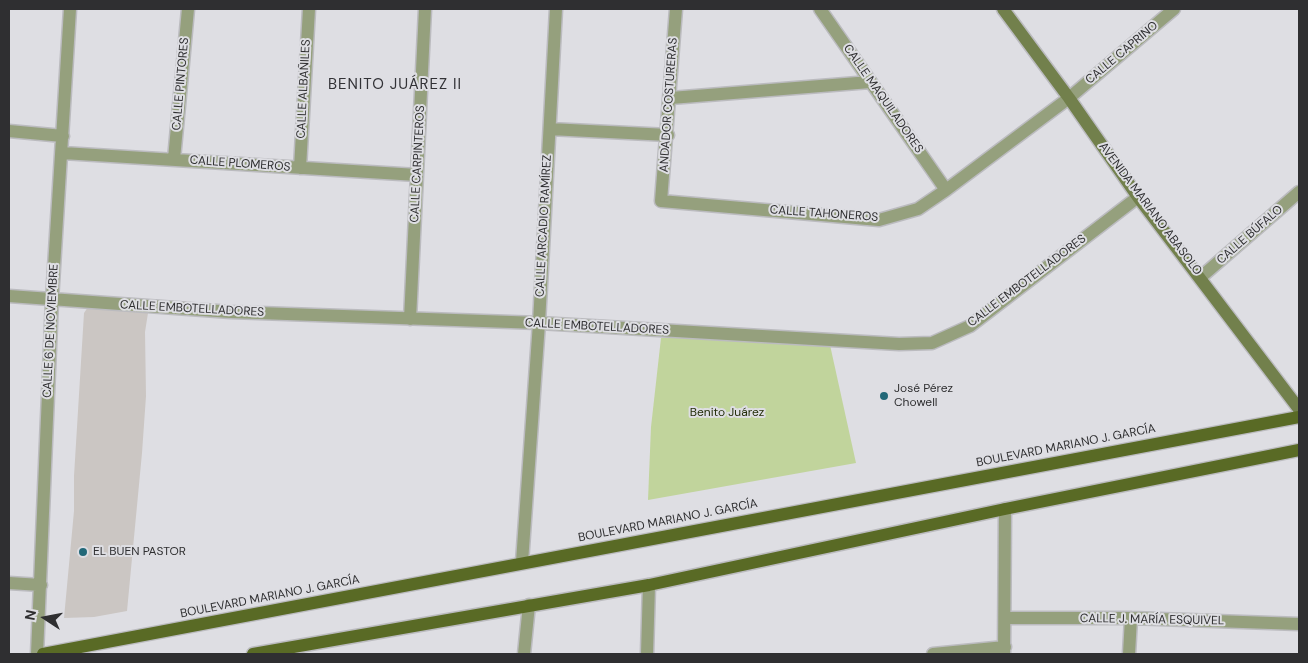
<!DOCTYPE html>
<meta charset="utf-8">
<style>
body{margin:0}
#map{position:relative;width:1308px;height:663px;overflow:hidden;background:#dedee3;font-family:"DM Sans",sans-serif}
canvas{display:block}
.frame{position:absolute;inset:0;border:10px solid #2f2f31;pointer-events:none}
.north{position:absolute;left:20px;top:593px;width:50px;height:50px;-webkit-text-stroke:4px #dedee3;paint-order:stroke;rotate:281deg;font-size:14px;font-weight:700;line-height:20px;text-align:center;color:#2f2f31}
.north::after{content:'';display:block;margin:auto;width:18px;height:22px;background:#2f2f31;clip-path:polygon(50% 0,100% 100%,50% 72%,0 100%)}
</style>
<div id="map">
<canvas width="1308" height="663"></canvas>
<div class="frame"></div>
<div class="north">N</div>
</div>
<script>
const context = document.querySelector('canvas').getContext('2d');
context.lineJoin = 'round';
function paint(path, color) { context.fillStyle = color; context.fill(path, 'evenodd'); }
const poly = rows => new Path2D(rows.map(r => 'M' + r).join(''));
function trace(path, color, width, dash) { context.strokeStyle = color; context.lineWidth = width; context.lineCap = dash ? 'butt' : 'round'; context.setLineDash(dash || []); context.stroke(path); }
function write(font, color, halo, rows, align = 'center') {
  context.font = font + ' "DM Sans",sans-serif'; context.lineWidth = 4; context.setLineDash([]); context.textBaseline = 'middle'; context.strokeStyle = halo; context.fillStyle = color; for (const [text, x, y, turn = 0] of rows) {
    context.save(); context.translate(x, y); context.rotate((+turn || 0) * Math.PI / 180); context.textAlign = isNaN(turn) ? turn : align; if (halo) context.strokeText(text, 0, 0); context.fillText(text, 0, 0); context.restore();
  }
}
paint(poly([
 [661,338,721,338,830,345,856,463,648,500,651,427]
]), '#c1d49c');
paint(poly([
 [88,307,121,307,148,313,145,332,146,396,142,453,127,611,94,617,64,618,74,511,74,476,84,313]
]), '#cbc6c3');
const street = poly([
 [676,9,661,201,879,220,918,209,946,190,1069,98,1174,9],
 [820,9,946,190],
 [671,98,870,82],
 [550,129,668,135],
 [9,131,63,136],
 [63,153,417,175],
 [174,159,188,9],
 [300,168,309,9],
 [1201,277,1299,192],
 [9,296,231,312,539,323,899,344,932,343,970,326,1138,197],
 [410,319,425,9],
 [522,562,539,323,556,9],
 [9,583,41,585],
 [1006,618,1131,618,1299,624],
 [37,654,52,300,70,9],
 [524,654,529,605],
 [647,654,649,585],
 [933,654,1005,647],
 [1004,654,1005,509],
 [1129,654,1131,618]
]);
const secondary = poly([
 [1003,9,1069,98,1138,197,1299,409]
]);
const primary = poly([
 [43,654,1299,417],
 [253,654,649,585,1005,509,1299,450]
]);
trace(street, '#bbbbbf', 15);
trace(secondary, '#bbbbbf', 15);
trace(primary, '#bbbbbf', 15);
trace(street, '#95a07d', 12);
trace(secondary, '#72804c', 12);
trace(primary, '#596a25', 12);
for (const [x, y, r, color] of [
 [884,396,5,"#226878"],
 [83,552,5,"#226878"]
]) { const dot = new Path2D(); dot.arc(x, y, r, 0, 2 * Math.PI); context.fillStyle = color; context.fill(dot); trace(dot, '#dedee3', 2); }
write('12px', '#2f2f31', '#dedee3', [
 ["CALLE CAPRINO",1122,53,-40],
 ["CALLE PINTORES",181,84,-85],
 ["CALLE ALBAÑILES",304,89,-87],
 ["CALLE MAQUILADORES",883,99,55],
 ["ANDADOR COSTURERAS",669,105,-86],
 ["CALLE PLOMEROS",240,164,4],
 ["CALLE CARPINTEROS",418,164,-87],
 ["AVENIDA MARIANO ABASOLO",1150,209,53],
 ["CALLE TAHONEROS",824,214,4],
 ["CALLE ARCADIO RAMÍREZ",544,226,-87],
 ["CALLE BÚFALO",1250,235,-41],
 ["CALLE EMBOTELLADORES",1027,281,-37],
 ["CALLE EMBOTELLADORES",192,309,3],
 ["CALLE EMBOTELLADORES",597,327,3],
 ["CALLE 6 DE NOVIEMBRE",51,331,-87],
 ["BOULEVARD MARIANO J. GARCÍA",1066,446,-11],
 ["BOULEVARD MARIANO J. GARCÍA",668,521,-11],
 ["BOULEVARD MARIANO J. GARCÍA",270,597,-11],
 ["CALLE J. MARÍA ESQUIVEL",1152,620,1]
]);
write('12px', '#2f2f31', '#dedee3', [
 ["José Pérez",894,389],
 ["Chowell",894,403],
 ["EL BUEN PASTOR",93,552]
], 'left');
write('12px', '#242e0a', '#dedee3', [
 ["Benito Juárez",727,413]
]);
context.letterSpacing = '1px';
write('15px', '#323236', '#dedee3', [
 ["BENITO JUÁREZ II",395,85]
]);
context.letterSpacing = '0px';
</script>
